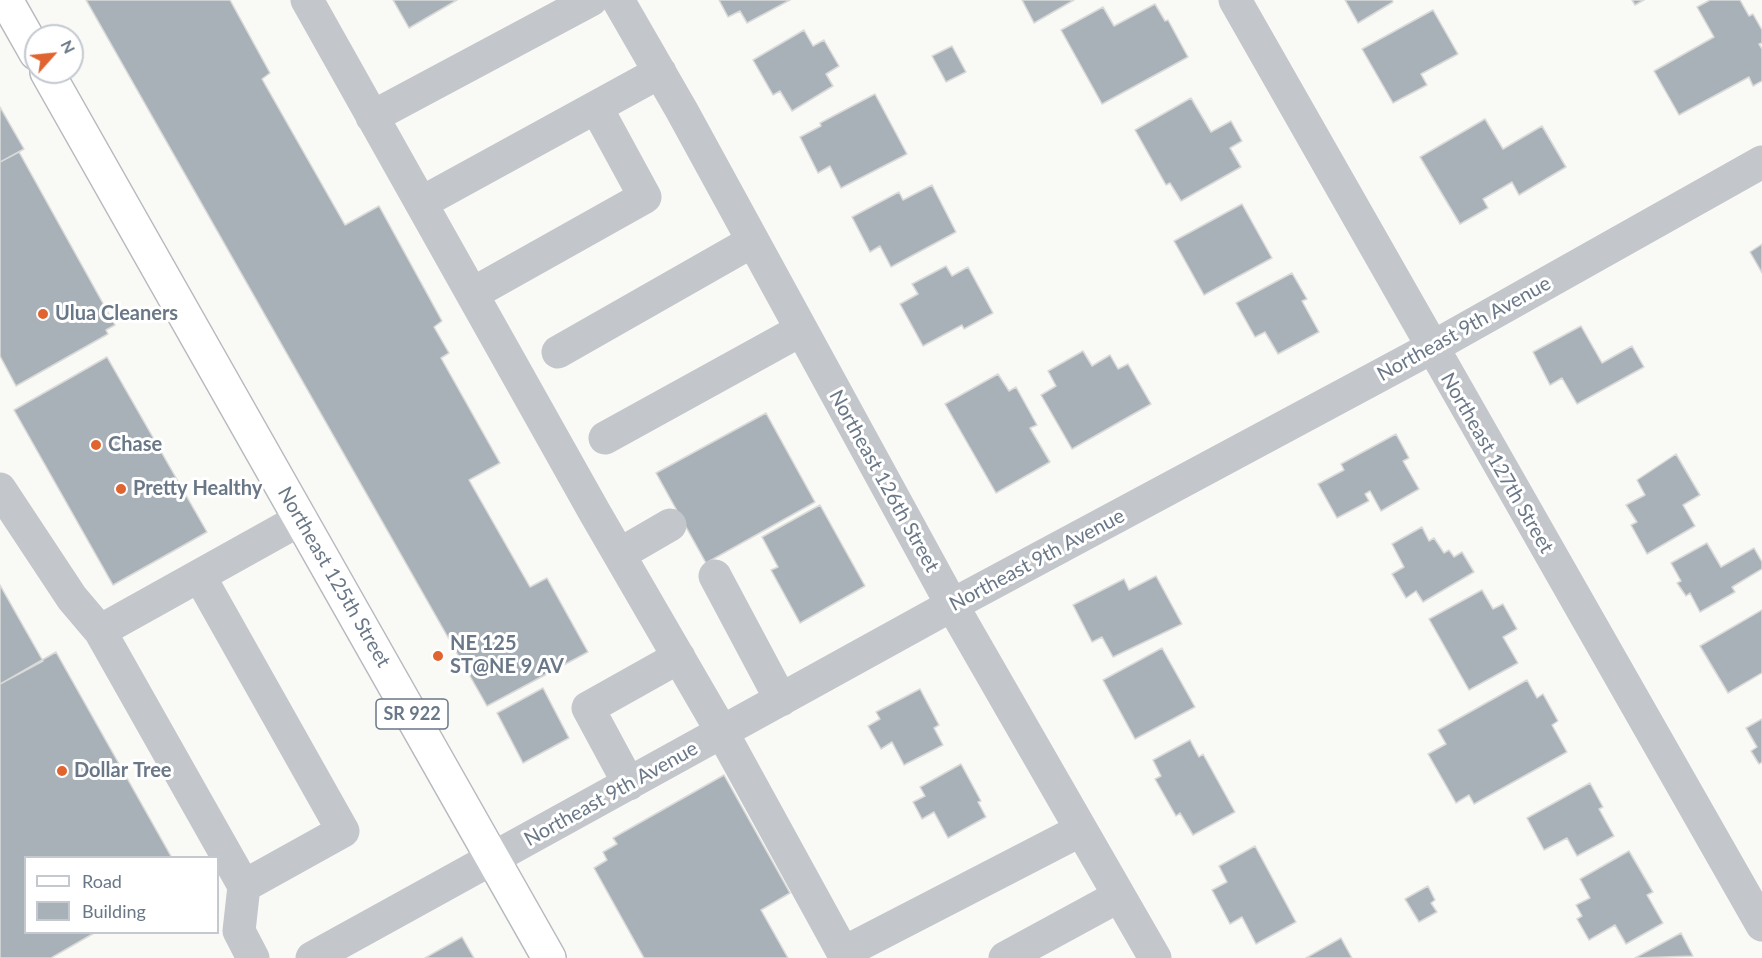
<!DOCTYPE html>
<style>
body{margin:0}
#map{position:relative;width:1762px;height:958px;overflow:hidden;background:#f9f9f6;font-family:Lato,sans-serif}
canvas{display:block}
.legend{position:absolute;left:24px;top:856px;width:195px;height:78px;box-sizing:border-box;background:#fff;border:2px solid #c3c9cf;margin:0;padding:8px 10px;list-style:none;font-size:18px;color:#697787}
.legend li{display:flex;align-items:center;gap:12px;height:30px}
.legend b{width:30px;border:2px solid #c3c9cf}
.north{position:absolute;left:24px;top:24px;width:60px;height:60px;box-sizing:border-box;background:#fff;border:2px solid #c3c9cf;border-radius:50%;rotate:63deg;font-size:16px;font-weight:700;line-height:24px;text-align:center;color:#697787}
.north::after{content:'';display:block;margin:auto;width:21px;height:27px;background:#df6430;clip-path:polygon(50% 0,100% 100%,50% 72%,0 100%)}
</style>
<div id="map">
<canvas width="1762" height="958"></canvas>
<ul class="legend">
<li><b style="height:8px;background:#fff"></b>Road</li>
<li><b style="height:16px;background:#a9b1b8"></b>Building</li>
</ul>
<div class="north">N</div>
</div>
<script>
const context = document.querySelector('canvas').getContext('2d');
context.lineJoin = 'round';
function paint(path, color) { context.fillStyle = color; context.fill(path, 'evenodd'); }
const poly = rows => new Path2D(rows.map(r => 'M' + r).join(''));
function trace(path, color, width, dash) { context.strokeStyle = color; context.lineWidth = width; context.lineCap = dash ? 'butt' : 'round'; context.setLineDash(dash || []); context.stroke(path); }
function write(font, color, halo, rows, align = 'center') {
  context.font = font + ' Lato,sans-serif'; context.lineWidth = 6; context.setLineDash([]); context.textBaseline = 'middle'; context.strokeStyle = halo; context.fillStyle = color; for (const [text, x, y, turn = 0] of rows) {
    context.save(); context.translate(x, y); context.rotate((+turn || 0) * Math.PI / 180); context.textAlign = isNaN(turn) ? turn : align; if (halo) context.strokeText(text, 0, 0); context.fillText(text, 0, 0); context.restore();
  }
}
const building = poly([
 [86,0,230,0,270,73,262,79,345,225,379,206,442,321,434,327,449,353,441,358,500,463,469,480,530,587,547,578,588,652,487,706,86,0],
 [393,0,457,0,409,28,393,0],
 [719,0,790,0,747,23,740,11,728,17,719,0],
 [1022,0,1074,0,1034,23,1022,0],
 [1345,0,1392,0,1393,2,1358,23,1345,0],
 [1632,0,1644,0,1635,5,1632,0],
 [1710,0,1740,0,1749,16,1753,14,1762,30,1762,43,1759,44,1762,49,1762,81,1753,86,1749,77,1679,115,1654,71,1714,37,1697,7,1710,0],
 [1155,4,1165,21,1168,20,1188,57,1102,104,1061,30,1103,7,1114,26,1155,4],
 [1433,10,1458,54,1421,74,1427,85,1393,103,1362,49,1433,10],
 [804,30,813,46,824,40,839,66,826,74,833,86,792,111,780,91,773,95,753,60,804,30],
 [952,46,966,72,946,82,932,56,952,46],
 [875,94,907,154,841,188,830,166,818,173,800,137,821,126,820,123,875,94],
 [1191,98,1211,132,1231,121,1242,141,1230,148,1241,167,1181,201,1170,183,1166,185,1135,130,1191,98],
 [0,107,24,149,0,162,0,107],
 [1485,119,1503,149,1542,126,1566,167,1519,195,1512,182,1483,199,1488,208,1460,224,1420,157,1485,119],
 [19,152,115,325,106,330,108,334,16,386,0,356,0,162,19,152],
 [932,185,956,232,891,267,880,246,870,252,852,217,899,192,903,200,932,185],
 [1242,204,1272,258,1204,295,1174,241,1242,204],
 [1762,244,1762,273,1750,252,1762,244],
 [946,266,952,276,968,267,993,313,964,329,962,325,923,346,900,304,918,294,912,284,946,266],
 [1292,273,1307,299,1302,301,1319,332,1278,354,1265,332,1255,337,1236,303,1292,273],
 [1581,326,1602,363,1632,346,1644,367,1577,404,1562,378,1550,385,1533,352,1581,326],
 [1083,351,1092,366,1110,355,1118,369,1128,364,1151,404,1072,449,1041,395,1056,386,1048,371,1083,351],
 [107,357,207,532,113,585,14,410,107,357],
 [998,374,1009,391,1016,387,1037,425,1030,428,1050,462,996,493,945,404,998,374],
 [766,413,815,502,706,563,656,473,766,413],
 [1396,434,1409,458,1403,461,1419,489,1381,511,1370,491,1365,494,1369,501,1337,518,1318,484,1344,470,1341,464,1396,434],
 [1676,454,1700,495,1683,505,1695,526,1647,554,1631,525,1637,522,1626,505,1645,495,1637,480,1676,454],
 [820,505,865,586,800,623,771,570,778,567,762,537,820,505],
 [1422,527,1429,541,1434,538,1444,553,1449,550,1454,557,1462,552,1474,572,1423,602,1416,591,1406,598,1392,574,1404,567,1392,544,1422,527],
 [1707,543,1721,567,1754,548,1762,562,1762,569,1732,587,1735,592,1700,612,1690,593,1686,596,1677,583,1681,581,1671,563,1707,543],
 [1156,576,1182,624,1113,657,1102,637,1092,642,1073,605,1124,579,1129,590,1156,576],
 [0,585,43,661,0,684,0,585],
 [1482,590,1493,609,1503,604,1517,629,1503,637,1518,663,1469,690,1429,619,1482,590],
 [1762,610,1762,673,1728,693,1700,646,1762,610],
 [1162,648,1195,707,1135,739,1103,680,1162,648],
 [56,652,172,858,26,858,26,932,96,932,51,958,0,958,0,684,56,652],
 [1527,680,1537,698,1543,694,1558,721,1552,725,1567,752,1474,804,1469,795,1456,803,1428,754,1446,744,1438,730,1527,680],
 [543,688,569,738,523,763,497,713,543,688],
 [920,689,939,725,934,728,943,745,904,765,892,742,881,749,868,726,880,719,876,712,920,689],
 [1762,719,1762,762,1759,764,1751,751,1757,747,1746,728,1762,719],
 [1190,740,1199,757,1203,754,1235,812,1193,835,1180,813,1176,816,1155,779,1161,776,1153,760,1190,740],
 [961,764,981,801,978,802,986,817,948,838,934,812,922,819,913,802,925,796,920,787,961,764],
 [724,775,790,893,761,910,788,958,644,958,594,868,607,860,603,852,617,844,613,838,724,775],
 [1590,783,1603,807,1599,809,1614,836,1577,856,1567,838,1544,850,1527,818,1590,783],
 [1255,846,1296,922,1256,944,1242,917,1230,924,1212,890,1227,882,1219,866,1255,846],
 [1629,851,1653,892,1647,895,1663,923,1626,944,1615,925,1589,940,1577,919,1582,916,1576,905,1590,898,1580,879,1629,851],
 [1428,886,1435,900,1431,903,1437,912,1419,922,1405,899,1428,886],
 [1681,933,1693,956,1635,958,1681,933],
 [462,937,474,958,425,958,462,937],
 [1341,938,1352,958,1306,958,1341,938]
]);
paint(building, '#a9b1b8');
trace(building, '#dadbd9', 1.5);
const major = poly([
 [6,0,36,53],
 [47,72,549,958]
]);
trace(major, '#b6babe', 36);
trace(poly([
 [307,0,595,513,722,732,846,958],
 [618,0,682,111,952,605,1155,958],
 [1235,0,1762,925],
 [372,117,591,0],
 [421,203,660,72],
 [472,294,645,197,596,107],
 [558,352,753,241],
 [605,438,801,330],
 [0,489,72,598,100,631,244,886,239,931,253,958],
 [620,554,670,525],
 [715,576,781,700],
 [200,577,343,831,244,886],
 [100,631,301,519],
 [629,784,588,708,679,657],
 [843,953,1081,830],
 [312,958,952,605,1431,348,1762,162],
 [1005,958,1119,896]
]), '#c3c6ca', 33);
trace(major, '#fff', 33);
for (const [x, y, r, color] of [
 [43,314,6,"#df6430"],
 [96,445,6,"#df6430"],
 [121,489,6,"#df6430"],
 [438,656,6,"#df6430"],
 [62,771,6,"#df6430"]
]) { const dot = new Path2D(); dot.arc(x, y, r, 0, 2 * Math.PI); context.fillStyle = color; context.fill(dot); trace(dot, '#fff', 2); }
for (const [x, y, w] of [
 [412,714,72]
]) { const box = new Path2D(); box.roundRect(x - w / 2, y - 15, w, 30, 4.5); context.fillStyle = '#fff'; context.fill(box); trace(box, '#697787', 1.5); }
write('bold 18px', '#697787', null, [
 ["SR 922",412,714]
]);
write('bold 20px', '#697787', '#fff', [
 ["Ulua Cleaners",55,314],
 ["Chase",108,445],
 ["Pretty Healthy",133,489],
 ["NE 125",450,644],
 ["ST@NE 9 AV",450,667],
 ["Dollar Tree",74,771]
], 'left');
write('20px', '#697787', '#fff', [
 ["Northeast 9th Avenue",1464,329,-29],
 ["Northeast 127th Street",1497,463,60],
 ["Northeast 126th Street",884,481,61],
 ["Northeast 9th Avenue",1037,560,-28],
 ["Northeast 125th Street",334,577,60],
 ["Northeast 9th Avenue",611,794,-29]
]);
</script>
